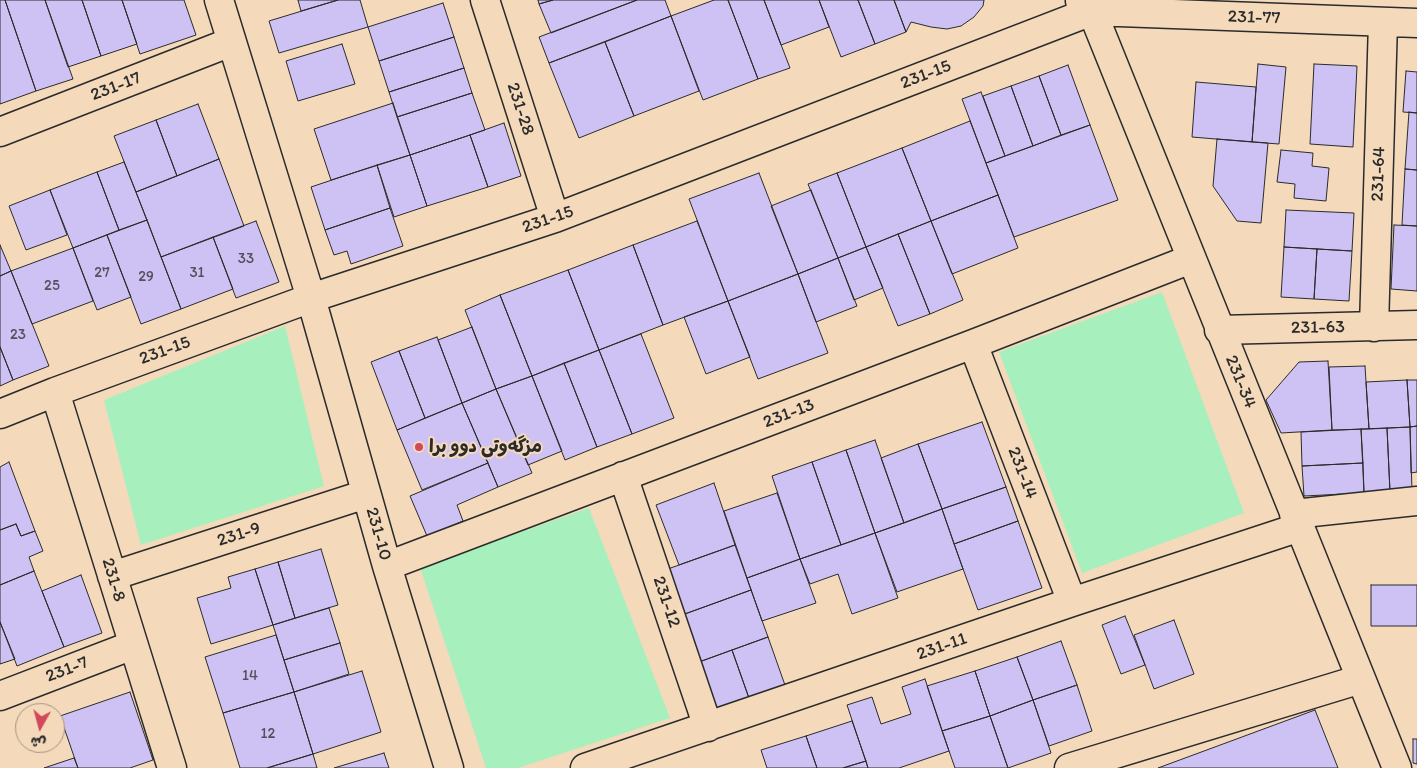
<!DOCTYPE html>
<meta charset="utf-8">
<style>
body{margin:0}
#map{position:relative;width:1417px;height:768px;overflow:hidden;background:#f4d9bb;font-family:Itim,"Playpen Sans Arabic",sans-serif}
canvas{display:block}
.north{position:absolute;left:15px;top:703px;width:50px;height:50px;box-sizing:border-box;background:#f4d9bb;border:1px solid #a49381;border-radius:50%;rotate:187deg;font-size:14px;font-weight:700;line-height:20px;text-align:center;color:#2b2b2b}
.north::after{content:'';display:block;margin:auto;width:18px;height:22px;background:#d1495b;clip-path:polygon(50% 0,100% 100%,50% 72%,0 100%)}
</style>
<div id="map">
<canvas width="1417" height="768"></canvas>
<div class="north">ش</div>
</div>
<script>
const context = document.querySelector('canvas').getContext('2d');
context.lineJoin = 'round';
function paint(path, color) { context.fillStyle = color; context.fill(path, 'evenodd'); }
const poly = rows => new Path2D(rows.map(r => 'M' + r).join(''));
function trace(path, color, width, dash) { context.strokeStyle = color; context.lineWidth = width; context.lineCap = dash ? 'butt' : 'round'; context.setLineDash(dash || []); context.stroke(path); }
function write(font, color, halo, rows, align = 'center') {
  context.font = font + ' Itim,"Playpen Sans Arabic",sans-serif'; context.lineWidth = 4; context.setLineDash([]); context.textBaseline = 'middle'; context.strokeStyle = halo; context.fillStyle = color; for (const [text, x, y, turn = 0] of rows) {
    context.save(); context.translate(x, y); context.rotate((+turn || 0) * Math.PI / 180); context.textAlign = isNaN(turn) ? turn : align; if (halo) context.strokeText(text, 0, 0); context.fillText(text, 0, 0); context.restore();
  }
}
paint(poly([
 [1162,292,1244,513,1082,573,999,352],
 [285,326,324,486,141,545,104,400],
 [589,508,670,718,518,768,486,768,420,567]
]), '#a7f0be');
const building = poly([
 [0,0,5,0,36,91,0,104,0,0],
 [5,0,45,0,73,79,36,91,5,0],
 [45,0,82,0,101,56,68,67,45,0],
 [82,0,122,0,137,44,101,56,82,0],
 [122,0,184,0,196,35,140,54,122,0],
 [298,0,338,0,301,11,298,0],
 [338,0,360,0,368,27,279,53,269,21,338,0],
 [538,0,553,0,539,4,538,0],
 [553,0,637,0,551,33,539,4,553,0],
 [637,0,665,0,671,16,549,63,539,37,637,0],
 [714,0,728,0,758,79,703,100,671,16,714,0],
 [728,0,764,0,790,68,758,79,728,0],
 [764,0,819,0,829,27,781,45,764,0],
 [819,0,858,0,875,44,841,57,819,0],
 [858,0,894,0,906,32,875,44,858,0],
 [894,0,984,0,983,6,974,17,961,26,947,29,931,27,911,22,906,32,894,0],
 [443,3,454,37,379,61,368,27,443,3],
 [671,16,699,91,634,116,605,42,671,16],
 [454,37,464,68,389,92,379,61,454,37],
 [605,42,634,116,579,138,549,63,605,42],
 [342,44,355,84,298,101,286,61,342,44],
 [1258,64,1286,67,1279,144,1252,142,1258,64],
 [1314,64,1357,66,1353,147,1310,144,1314,64],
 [1068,65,1090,125,1061,135,1039,76,1068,65],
 [464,68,472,93,397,117,389,92,464,68],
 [1406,71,1417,72,1417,113,1403,112,1406,71],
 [1039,76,1061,135,1033,146,1011,86,1039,76],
 [1196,82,1256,87,1252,142,1192,137,1196,82],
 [1011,86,1033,146,1005,156,983,96,1011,86],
 [981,92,1005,156,986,163,962,99,981,92],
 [472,93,485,130,410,155,397,117,472,93],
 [393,103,410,155,331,180,314,129,393,103],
 [198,104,219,159,177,176,156,120,198,104],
 [1409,112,1417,113,1417,170,1405,169,1409,112],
 [156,120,177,176,136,192,114,136,156,120],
 [970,121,998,195,931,221,902,148,970,121],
 [504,123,521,176,488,187,470,135,504,123],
 [1090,125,1118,200,1014,237,986,163,1090,125],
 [470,135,488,187,427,206,410,155,470,135],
 [1217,139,1268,143,1261,223,1237,221,1213,186,1217,139],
 [902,148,931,221,866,247,837,173,902,148],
 [1281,150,1313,153,1312,166,1329,168,1326,201,1294,198,1295,184,1277,182,1281,150],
 [410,155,427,206,394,217,377,165,410,155],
 [219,159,244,226,161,257,136,192,219,159],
 [124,162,147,220,119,230,97,172,124,162],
 [377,165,390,208,325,230,311,187,377,165],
 [1405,169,1417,170,1417,226,1402,225,1405,169],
 [97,172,119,230,73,248,50,190,97,172],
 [759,173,798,274,728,301,689,199,759,173],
 [837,173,866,247,838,258,808,184,837,173],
 [50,190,67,235,26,250,9,206,50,190],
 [811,190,838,258,798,274,771,206,811,190],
 [998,195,1018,248,952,274,931,221,998,195],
 [390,208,403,246,351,264,347,251,334,255,325,230,390,208],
 [1286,210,1354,213,1352,251,1284,247,1286,210],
 [147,220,181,309,141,324,107,235,147,220],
 [256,221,279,282,236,298,213,237,256,221],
 [697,221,728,301,663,325,633,245,697,221],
 [931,221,963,300,930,314,898,234,931,221],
 [1394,225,1417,226,1417,291,1391,289,1394,225],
 [898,234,930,314,898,326,866,247,898,234],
 [107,235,131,297,97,310,73,248,107,235],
 [213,237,233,289,181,309,161,257,213,237],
 [0,245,11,271,0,276,0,245],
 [633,245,663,325,599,350,568,270,633,245],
 [866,247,883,288,854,300,838,258,866,247],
 [1284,247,1317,249,1314,299,1281,297,1284,247],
 [73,248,93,301,32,324,11,271,73,248],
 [1317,249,1352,251,1349,301,1314,299,1317,249],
 [838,258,857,306,816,322,798,274,838,258],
 [568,270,599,350,532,376,500,295,568,270],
 [11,271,49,366,13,380,0,347,0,276,11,271],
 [798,274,828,353,758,379,728,301,798,274],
 [500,295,532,376,496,389,465,310,500,295],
 [728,301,750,357,706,374,684,317,728,301],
 [472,327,496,389,462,403,438,340,472,327],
 [641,334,674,418,632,434,599,350,641,334],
 [437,337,462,403,425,418,399,351,437,337],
 [0,347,13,380,0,386,0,347],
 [599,350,632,434,597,447,564,363,599,350],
 [399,351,425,418,397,430,371,362,399,351],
 [1328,361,1332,430,1281,433,1266,400,1299,362,1328,361],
 [564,363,597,447,565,460,532,376,564,363],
 [1365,366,1369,429,1332,430,1329,367,1365,366],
 [532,376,562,451,528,465,496,389,532,376],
 [1407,380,1410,427,1369,429,1366,382,1407,380],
 [1407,380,1417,380,1417,426,1410,427,1407,380],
 [496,389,532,473,498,487,462,403,496,389],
 [462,403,488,463,422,490,397,430,462,403],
 [982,422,1006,487,942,509,918,444,982,422],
 [1417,426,1417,472,1411,473,1410,427,1417,426],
 [1410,427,1412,491,1390,492,1387,428,1410,427],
 [1387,428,1390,492,1364,493,1361,429,1387,428],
 [1361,429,1363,463,1302,466,1301,432,1361,429],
 [875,440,904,523,875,533,846,450,875,440],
 [918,444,942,509,904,523,881,458,918,444],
 [846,450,875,533,841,545,812,462,846,450],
 [9,462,35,531,21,536,16,524,0,530,0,467,9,462],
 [812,462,841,545,800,559,772,476,812,462],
 [488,463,498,487,457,505,463,521,427,536,410,496,488,463],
 [1363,463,1364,493,1304,496,1302,466,1363,463],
 [714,483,735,545,679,565,656,505,714,483],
 [1006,487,1018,521,954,544,942,509,1006,487],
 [777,493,800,559,747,578,724,511,777,493],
 [942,509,963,569,897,592,875,533,942,509],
 [1018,521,1042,588,978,610,954,544,1018,521],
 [16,524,21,536,35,531,43,551,29,557,34,571,0,585,0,530,16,524],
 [875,533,898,598,852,614,838,574,810,584,800,559,875,533],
 [735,545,751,590,682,615,665,570,735,545],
 [321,549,338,605,295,618,278,562,321,549],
 [800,559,816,603,762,621,747,578,800,559],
 [278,562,295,618,273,625,255,569,278,562],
 [255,569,273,625,211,644,197,598,231,588,228,577,255,569],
 [34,571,64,647,17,666,0,622,0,585,34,571],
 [81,575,102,633,64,647,42,591,81,575],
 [1371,585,1417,585,1417,626,1371,626,1371,585],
 [751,590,768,637,699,662,682,615,751,590],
 [329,608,340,643,284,660,273,625,329,608],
 [1125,616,1145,665,1121,674,1102,625,1125,616],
 [1174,620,1194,674,1154,689,1134,635,1174,620],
 [0,622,15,659,0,664,0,622],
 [276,635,294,692,223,713,205,657,276,635],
 [768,637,786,688,750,701,732,650,768,637],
 [1061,641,1077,685,1033,700,1017,657,1061,641],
 [340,643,349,674,294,692,284,660,340,643],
 [732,650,750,701,716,713,699,662,732,650],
 [1017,657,1033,700,990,716,975,671,1017,657],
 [362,671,381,732,313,754,294,692,362,671],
 [975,671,990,716,942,731,927,686,975,671],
 [925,679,949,751,899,768,868,768,847,705,872,697,881,724,911,714,902,687,925,679],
 [1077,685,1092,731,1049,746,1033,700,1077,685],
 [130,692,153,760,130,768,78,768,60,716,130,692],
 [294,692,313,754,267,768,240,768,223,713,294,692],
 [1033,700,1051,753,1008,768,990,716,1033,700],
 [1315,710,1338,768,1158,768,1315,710],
 [990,716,1008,768,955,768,942,731,990,716],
 [852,721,866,761,843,768,817,768,806,736,852,721],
 [806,736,817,768,767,768,761,750,806,736],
 [1413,739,1417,739,1417,764,1413,763,1413,739],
 [384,753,389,768,334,768,384,753],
 [313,754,317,768,267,768,313,754],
 [74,758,78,768,44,768,74,758],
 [866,761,868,768,843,768,866,761]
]);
paint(building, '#cec1f3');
trace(building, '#2b2b2b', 1);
const minor = poly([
 [219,0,311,298,387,566,449,768],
 [485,0,555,218],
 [1080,1,1092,11,1397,768],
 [0,132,231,42],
 [1374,327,1383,22],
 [1219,330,1417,325],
 [973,344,1072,602],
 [55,392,172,768],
 [0,414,55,392,311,298,555,218,1092,11,1417,23],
 [623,476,708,727],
 [1294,514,1417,501],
 [387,566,973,344,1191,259],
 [112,576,366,494],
 [0,696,133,645],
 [585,768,1072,602,1300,527],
 [1069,768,1361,679]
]);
trace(minor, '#2b2b2b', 31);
trace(minor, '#f4d9bb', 28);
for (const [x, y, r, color] of [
 [419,447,5,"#d1495b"]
]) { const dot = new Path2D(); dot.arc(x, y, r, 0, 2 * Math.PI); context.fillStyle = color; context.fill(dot); trace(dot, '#f4d9bb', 2); }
write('15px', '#54505d', null, [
 ["33",246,259],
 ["27",102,273],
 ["31",197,273],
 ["29",146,277],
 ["25",52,286],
 ["23",18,335],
 ["14",250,676],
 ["12",268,734]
]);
write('18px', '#2b2b2b', '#f4d9bb', [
 ["231-77",1254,18,2],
 ["231-15",926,75,-21],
 ["231-17",116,87,-21],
 ["231-28",520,109,72],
 ["231-64",1379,174,-88],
 ["231-15",548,220,-19],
 ["231-63",1318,328,-1],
 ["231-15",165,351,-20],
 ["231-34",1240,382,68],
 ["231-13",789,414,-21],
 ["231-14",1022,473,69],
 ["231-10",378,534,74],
 ["231-9",239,535,-18],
 ["231-8",113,580,73],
 ["231-12",666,602,71],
 ["231-11",942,647,-19],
 ["231-7",67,670,-21]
]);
write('bold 18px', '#2b2b2b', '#f4d9bb', [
 ["مزگەوتی دوو برا",429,447]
], 'left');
</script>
